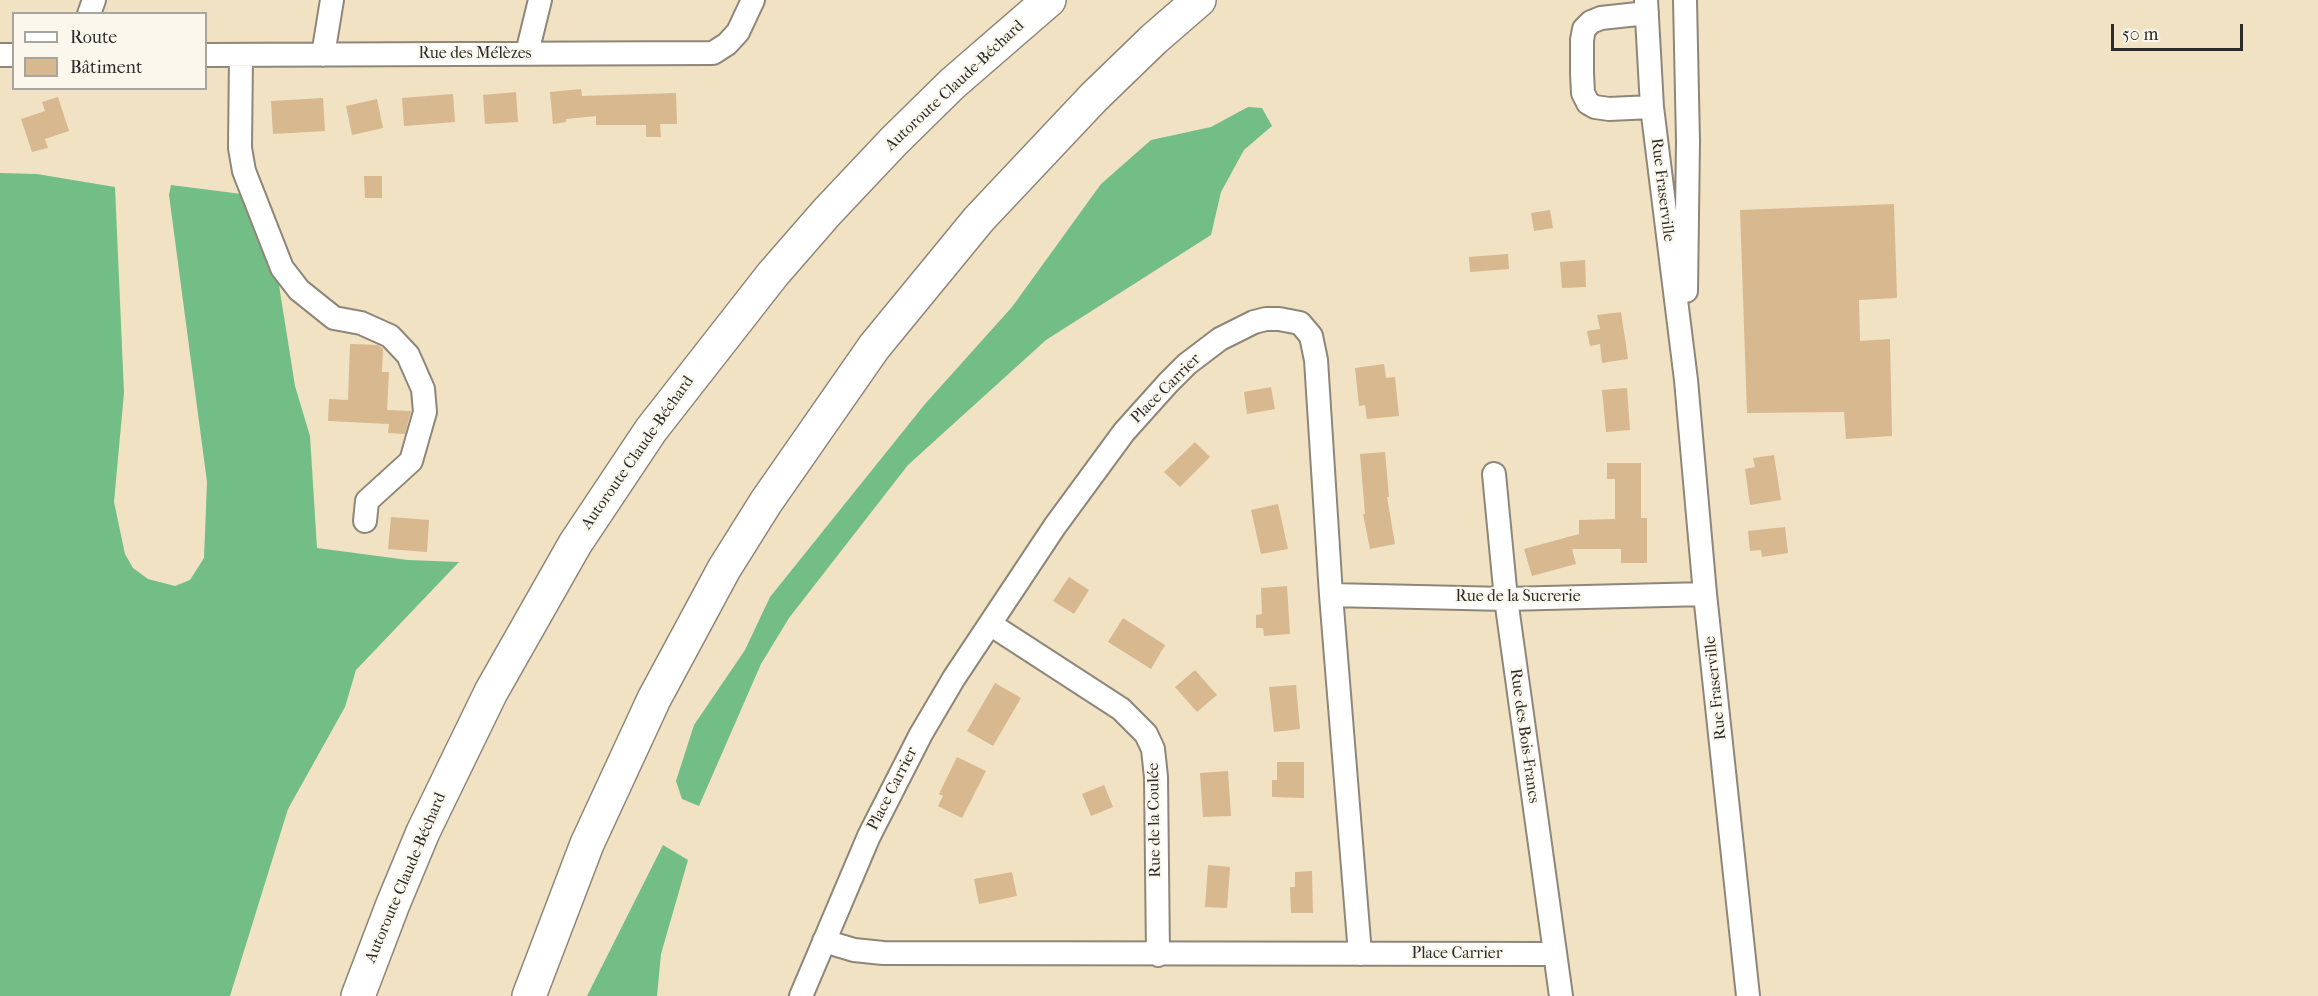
<!DOCTYPE html>
<meta charset="utf-8">
<style>
body{margin:0}
#map{position:relative;width:2318px;height:996px;overflow:hidden;background:#f1e2c4;font-family:"IM FELL French Canon",serif}
canvas{display:block}
.legend{position:absolute;left:12px;top:12px;width:195px;height:78px;box-sizing:border-box;background:#fbf7ec;border:2px solid #a8a59f;margin:0;padding:8px 10px;list-style:none;font-size:18px;color:#2b2b2b}
.legend li{display:flex;align-items:center;gap:12px;height:30px}
.legend b{width:30px;border:2px solid #a8a59f}
.scale{position:absolute;left:2111px;top:24px;width:132px;height:27px;box-sizing:border-box;border:3px solid #2b2b2b;border-top:0;padding-left:8px;font-size:18px;line-height:21px;white-space:nowrap;color:#2b2b2b;-webkit-text-stroke:4px #fbf7ec;paint-order:stroke}
</style>
<div id="map">
<canvas width="2318" height="996"></canvas>
<ul class="legend">
<li><b style="height:8px;background:#fff"></b>Route</li>
<li><b style="height:16px;background:#d7b88f"></b>Bâtiment</li>
</ul>
<div class="scale">50 m</div>
</div>
<script>
const context = document.querySelector('canvas').getContext('2d');
context.lineJoin = 'round';
function paint(path, color) { context.fillStyle = color; context.fill(path, 'evenodd'); }
const poly = rows => new Path2D(rows.map(r => 'M' + r).join(''));
function trace(path, color, width, dash) { context.strokeStyle = color; context.lineWidth = width; context.lineCap = dash ? 'butt' : 'round'; context.setLineDash(dash || []); context.stroke(path); }
function write(font, color, halo, rows, align = 'center') {
  context.font = font + ' "IM FELL French Canon",serif'; context.lineWidth = 4.5; context.setLineDash([]); context.textBaseline = 'middle'; context.strokeStyle = halo; context.fillStyle = color; for (const [text, x, y, turn = 0] of rows) {
    context.save(); context.translate(x, y); context.rotate((+turn || 0) * Math.PI / 180); context.textAlign = isNaN(turn) ? turn : align; if (halo) context.strokeText(text, 0, 0); context.fillText(text, 0, 0); context.restore();
  }
}
paint(poly([
 [1248,107,1262,108,1272,126,1244,150,1221,192,1211,235,1046,340,908,465,789,618,761,664,699,806,682,799,676,781,694,725,745,650,770,597,925,404,1012,307,1101,184,1151,140,1211,127],
 [0,173,37,174,115,187,124,393,114,502,125,554,133,568,148,579,175,586,190,580,204,558,207,482,169,195,171,185,265,197,295,386,310,436,317,548,408,560,459,562,356,670,345,707,288,809,230,996,0,996],
 [663,845,688,860,661,954,657,996,587,996]
]), '#73be86');
paint(poly([
 [581,89,582,96,676,93,677,124,660,124,661,137,646,137,646,125,596,125,596,116,566,119,566,122,553,124,550,92],
 [516,92,518,122,485,124,483,95],
 [453,94,455,122,404,126,402,98],
 [58,97,69,131,45,139,48,148,32,152,21,119,45,111,42,102],
 [323,98,325,131,273,134,271,101],
 [377,99,383,128,352,135,346,106],
 [364,176,382,176,382,198,365,198],
 [1894,204,1897,298,1859,300,1860,341,1890,339,1892,436,1846,439,1844,412,1747,413,1740,210],
 [1550,210,1553,228,1534,231,1531,213],
 [1508,254,1509,269,1470,272,1469,257],
 [1585,260,1586,287,1562,288,1560,262],
 [1621,312,1628,359,1602,363,1600,344,1590,346,1587,331,1600,329,1597,315],
 [350,344,378,345,383,349,382,372,389,372,387,410,411,411,405,434,388,433,389,424,328,421,329,399,348,400],
 [1384,364,1386,378,1395,377,1399,416,1367,419,1365,405,1359,406,1355,368],
 [1271,387,1275,409,1247,414,1244,392],
 [1627,388,1630,430,1606,432,1602,390],
 [1195,442,1210,457,1180,487,1164,472],
 [1385,452,1389,497,1387,497,1395,544,1370,549,1363,514,1365,514,1360,454],
 [1774,455,1781,500,1750,505,1745,469,1755,467,1753,458],
 [1607,463,1641,463,1641,518,1647,518,1647,563,1621,563,1621,549,1572,549,1576,564,1532,576,1524,549,1579,534,1579,520,1615,519,1615,479,1607,479],
 [1278,504,1288,549,1261,554,1251,510],
 [391,517,429,520,427,552,388,549],
 [1785,527,1788,553,1762,557,1761,550,1750,551,1748,531],
 [1069,577,1089,590,1074,614,1053,601],
 [1287,586,1290,634,1264,636,1263,628,1256,628,1256,615,1262,614,1261,588],
 [1123,618,1165,645,1151,669,1108,642],
 [1195,670,1217,695,1197,712,1175,687],
 [995,683,1021,698,993,746,967,731],
 [1296,685,1300,729,1274,732,1269,687],
 [957,757,986,771,962,818,938,806,943,796,939,794],
 [1277,762,1304,762,1304,798,1272,797,1272,780,1277,780],
 [1228,771,1231,816,1203,817,1200,773],
 [1104,785,1113,807,1091,816,1082,794],
 [1208,865,1230,867,1227,908,1205,907],
 [1312,871,1313,913,1291,913,1290,887,1295,887,1295,872],
 [1012,872,1017,896,979,904,974,879]
]), '#d7b88f');
const minor = poly([
 [1646,0,1652,107,1686,380,1705,594,1748,996],
 [1685,0,1688,141,1686,291],
 [1647,13,1601,18,1591,22,1584,29,1582,40,1582,73,1583,93,1588,103,1595,107,1609,109,1652,107],
 [89,14,94,0],
 [527,53,540,0],
 [0,55,14,55],
 [206,55,713,53,727,44,738,32,753,0],
 [241,55,240,148,244,171,282,268,299,290,334,318,361,323,390,336,408,355,423,389,425,412,411,461,367,501,365,521],
 [323,55,332,0],
 [1494,474,1506,599,1561,996],
 [1331,595,1506,599,1705,594],
 [990,624,1121,709,1146,734,1153,749,1156,777,1158,955],
 [824,941,854,950,883,953,1554,954],
 [801,996,869,836,921,734,954,678,1055,526,1124,432,1168,383,1187,364,1220,339,1254,322,1266,319,1279,319,1300,323,1311,336,1316,360,1331,595,1360,954]
]);
const highway = poly([
 [358,996,393,904,423,832,491,692,575,544,651,430,773,274,827,212,894,141,952,84,1049,0],
 [529,996,587,844,654,699,724,569,766,502,874,347,979,219,1094,97,1154,39,1199,0]
]);
trace(minor, '#8e8678', 26);
trace(highway, '#8e8678', 36);
trace(minor, '#fff', 22);
trace(highway, '#fff', 33);
write('16px', '#2b2b2b', '#fbf7ec', [
 ["Rue des Mélèzes",475,54],
 ["Autoroute Claude-Béchard",955,86,-43],
 ["Rue Fraserville",1662,190,83],
 ["Place Carrier",1166,389,-45],
 ["Autoroute Claude-Béchard",638,453,-55],
 ["Rue de la Sucrerie",1518,597],
 ["Rue Fraserville",1716,688,-96],
 ["Rue des Bois-Francs",1524,736,82],
 ["Place Carrier",893,789,-63],
 ["Rue de la Coulée",1155,820,-91],
 ["Autoroute Claude-Béchard",406,878,-67],
 ["Place Carrier",1457,954]
]);
</script>
